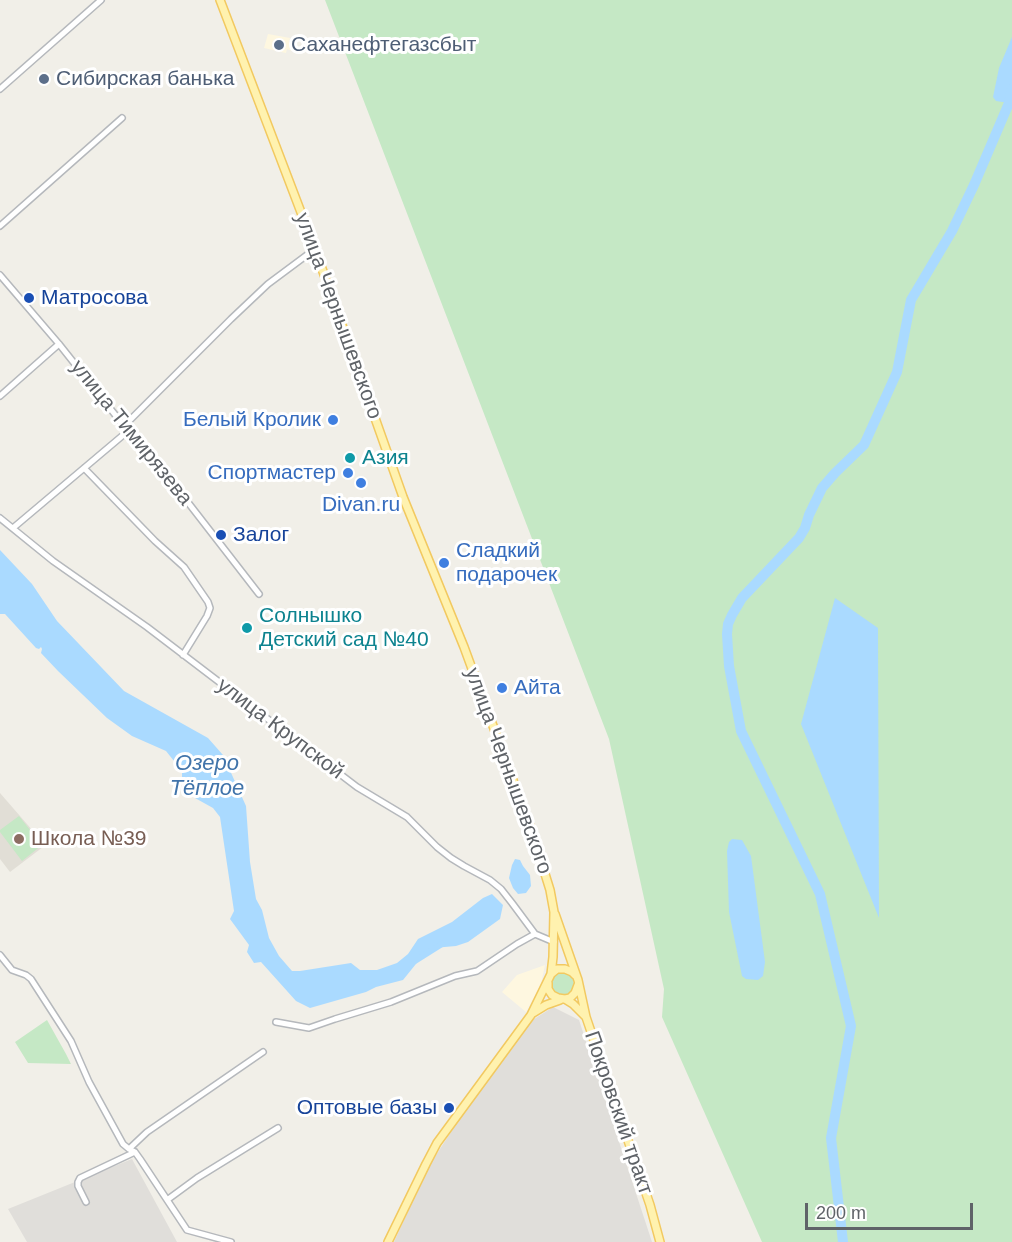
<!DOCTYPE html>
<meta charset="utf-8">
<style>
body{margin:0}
#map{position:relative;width:1012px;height:1242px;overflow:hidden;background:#f1efe8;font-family:Arial,sans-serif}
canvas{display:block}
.scale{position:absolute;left:805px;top:1203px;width:168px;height:27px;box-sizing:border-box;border:3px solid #5f6368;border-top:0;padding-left:8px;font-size:18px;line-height:21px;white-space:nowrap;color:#5f6368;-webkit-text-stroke:4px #fff;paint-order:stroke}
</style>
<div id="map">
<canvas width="1012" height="1242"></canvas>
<div class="scale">200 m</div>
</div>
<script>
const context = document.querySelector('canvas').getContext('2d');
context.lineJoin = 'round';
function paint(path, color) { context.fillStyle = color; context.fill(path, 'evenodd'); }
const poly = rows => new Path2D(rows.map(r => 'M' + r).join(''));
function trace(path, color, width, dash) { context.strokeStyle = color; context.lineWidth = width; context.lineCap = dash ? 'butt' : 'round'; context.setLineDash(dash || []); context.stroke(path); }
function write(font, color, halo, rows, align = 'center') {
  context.font = font + ' Arial,sans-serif'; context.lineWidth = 6; context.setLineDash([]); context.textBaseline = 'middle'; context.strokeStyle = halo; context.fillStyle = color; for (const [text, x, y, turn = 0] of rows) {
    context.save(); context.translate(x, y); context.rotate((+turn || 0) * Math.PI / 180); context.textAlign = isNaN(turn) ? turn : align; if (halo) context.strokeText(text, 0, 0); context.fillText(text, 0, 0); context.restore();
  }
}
paint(poly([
 [268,34,290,38,289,42,294,43,292,51,287,49,286,53,264,48],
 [545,965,541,984,526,1012,502,992,517,975]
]), '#fef7e0');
paint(poly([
 [553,1007,579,1020,652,1242,394,1242,427,1169,458,1121,528,1023],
 [132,1159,177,1242,27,1242,8,1209]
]), '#e0deda');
paint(poly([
 [0,793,33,831,43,847,10,872,0,859]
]), '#e1ded6');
paint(poly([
 [325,0,1012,0,1012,1242,762,1242,662,1017,664,989,609,739],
 [19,816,42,845,22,861,0,832,0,830],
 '552 984a11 11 0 1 1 22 0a11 11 0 1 1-22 0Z',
 [47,1020,66,1054,71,1064,28,1063,15,1042]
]), '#c5e8c5');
paint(poly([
 [1012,37,1012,96,1009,103,996,101,993,97,999,68],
 [0,550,32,584,57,621,124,691,208,738,223,755,246,806,250,862,256,899,262,910,269,938,279,956,292,971,300,971,351,963,360,970,377,970,397,963,408,954,418,939,452,922,483,898,492,894,503,905,500,919,468,942,456,946,433,948,424,954,403,980,376,987,366,992,310,1008,296,1001,261,962,254,963,247,952,249,945,230,919,234,911,220,817,213,808,195,798,182,781,182,771,166,751,132,736,107,718,58,671,41,653,42,649,41,647,39,649,36,648,5,614,0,614],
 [835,598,878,628,879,918,801,724],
 [732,839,742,840,751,856,765,962,763,976,758,980,746,979,742,976,729,912,727,851,729,842],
 [515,859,520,860,523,866,530,875,531,886,526,893,518,894,513,888,509,878,512,865]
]), '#aadaff');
trace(poly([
 [415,961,442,944]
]), '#aadaff', 6);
trace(poly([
 [843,1242,831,1138,851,1026,820,894,741,731,729,666,727,634,728,624,732,615,742,598,799,538,805,528,809,515,822,488,835,473,864,445,897,372,911,300,952,231,974,185,1009,103,1012,89]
]), '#aadaff', 10);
const minor = poly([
 [0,89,101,0],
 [0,226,122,118],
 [0,275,59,344,128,431,183,496,259,594],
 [0,396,59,344],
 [124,426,231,319,268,284,315,249],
 [84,468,155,541,184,567,208,602,210,608,207,616,183,655],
 [0,518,53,561,147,627,357,787,407,817,437,847,451,858,464,866,490,880,501,889,512,903,535,934,554,942],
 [13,528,128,431],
 [0,955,12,970,26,975,31,979,71,1041,89,1082,123,1144,129,1149,135,1152,140,1159,187,1230,231,1242],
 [276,1022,309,1028,335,1019,391,1002,455,976,477,971,517,944,535,934],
 [129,1149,147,1132,263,1052],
 [167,1200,197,1178,278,1128],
 [86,1202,78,1186,78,1182,80,1178,135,1152]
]);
const major = poly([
 [220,0,315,249,403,497,464,647,532,832,550,890,554,912,553,957,551,974],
 [555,914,578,980,586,1017,650,1205,660,1242],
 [548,983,548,989,552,995,558,998,565,999,573,1004,586,1017],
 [565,999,570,998,575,993,578,985],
 [533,1013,546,1005,560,1000],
 [388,1242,426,1164,437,1143,531,1015,551,974,557,969,565,969,572,972,575,975]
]);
trace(minor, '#b5b8bc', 8);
trace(major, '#f2c960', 10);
trace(minor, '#fff', 5);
trace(major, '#fff2af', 7);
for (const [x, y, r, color] of [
 [279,45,6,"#5c6f8a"],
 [44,79,6,"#5c6f8a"],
 [29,298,6,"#1a4fb4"],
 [333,420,6,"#3f7fe0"],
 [350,458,6,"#0f9aa8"],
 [348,473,6,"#3f7fe0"],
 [361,483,6,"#3f7fe0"],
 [221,535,6,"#1a4fb4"],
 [444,563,6,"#3f7fe0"],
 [247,628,6,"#0f9aa8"],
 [502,688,6,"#3f7fe0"],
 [19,839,6,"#8d6e63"],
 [449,1108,6,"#1a4fb4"]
]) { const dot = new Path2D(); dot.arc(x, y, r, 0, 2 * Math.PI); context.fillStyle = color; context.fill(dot); trace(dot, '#fff', 2); }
write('21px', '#4e5e75', '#fff', [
 ["Саханефтегазсбыт",291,45],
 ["Сибирская банька",56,79]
], 'left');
write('21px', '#164399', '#fff', [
 ["Матросова",41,298],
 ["Залог",233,535],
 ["Оптовые базы",437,1108,"right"]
], 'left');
write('21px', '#5f6368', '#fff', [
 ["улица Чернышевского",338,316,70],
 ["улица Тимирязева",131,433,51],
 ["улица Крупской",280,729,37],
 ["улица Чернышевского",508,771,70],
 ["Покровский тракт",618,1113,71]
]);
write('21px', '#366cbe', '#fff', [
 ["Белый Кролик",321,420],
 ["Спортмастер",336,473],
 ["Divan.ru",361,505,"center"],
 ["Сладкий",456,551,"left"],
 ["подарочек",456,575,"left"],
 ["Айта",514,688,"left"]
], 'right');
write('21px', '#0d838f', '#fff', [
 ["Азия",362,458],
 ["Солнышко",259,616],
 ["Детский сад №40",259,640]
], 'left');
write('21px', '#785e54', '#fff', [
 ["Школа №39",31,839]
], 'left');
write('italic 22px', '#4174aa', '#fff', [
 ["Озеро",207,764],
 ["Тёплое",207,789]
]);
</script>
